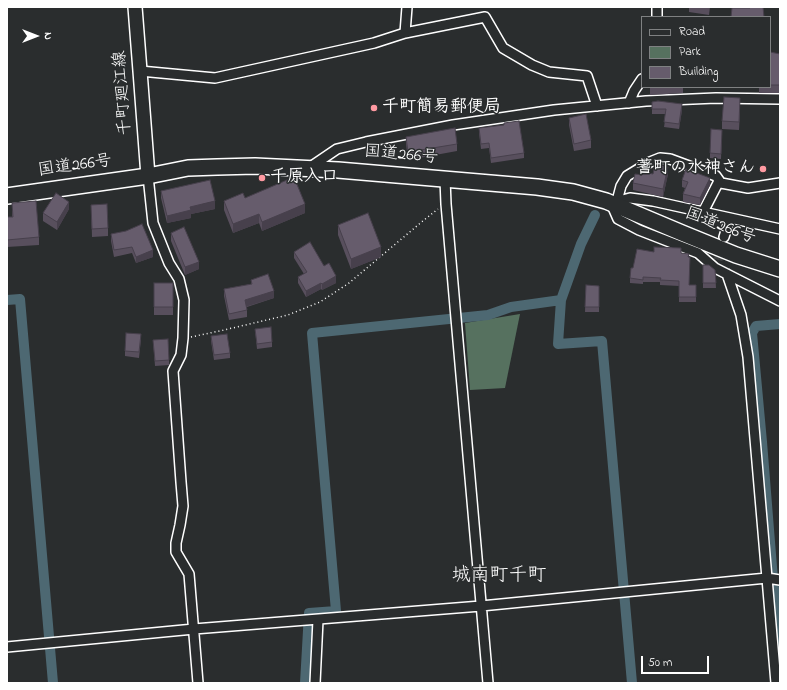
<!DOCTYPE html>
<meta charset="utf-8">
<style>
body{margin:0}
#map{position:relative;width:787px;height:690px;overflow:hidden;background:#2a2d2e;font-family:"Indie Flower",sans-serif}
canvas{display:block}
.frame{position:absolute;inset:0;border:8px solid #fff;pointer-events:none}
.legend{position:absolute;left:641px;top:16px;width:130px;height:72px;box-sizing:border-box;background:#2a2d2e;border:1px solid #7f8182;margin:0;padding:5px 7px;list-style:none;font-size:12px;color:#fff}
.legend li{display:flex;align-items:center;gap:8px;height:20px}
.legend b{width:20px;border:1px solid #7f8182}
.north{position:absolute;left:16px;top:16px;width:40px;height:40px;-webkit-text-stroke:3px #2a2d2e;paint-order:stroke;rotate:90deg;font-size:11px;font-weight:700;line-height:16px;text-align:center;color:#fff}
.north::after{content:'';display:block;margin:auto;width:14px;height:18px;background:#fff;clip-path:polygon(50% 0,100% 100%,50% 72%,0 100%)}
.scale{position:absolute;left:641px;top:656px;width:68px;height:18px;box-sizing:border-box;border:2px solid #fff;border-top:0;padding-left:5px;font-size:12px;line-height:14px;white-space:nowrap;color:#fff;-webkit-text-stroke:3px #2a2d2e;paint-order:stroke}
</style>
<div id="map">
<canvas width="787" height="690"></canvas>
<div class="frame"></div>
<ul class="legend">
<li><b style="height:5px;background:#2a2d2e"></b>Road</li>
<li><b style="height:11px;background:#56715f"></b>Park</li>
<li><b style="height:11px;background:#665c6c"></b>Building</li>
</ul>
<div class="north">N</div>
<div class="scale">50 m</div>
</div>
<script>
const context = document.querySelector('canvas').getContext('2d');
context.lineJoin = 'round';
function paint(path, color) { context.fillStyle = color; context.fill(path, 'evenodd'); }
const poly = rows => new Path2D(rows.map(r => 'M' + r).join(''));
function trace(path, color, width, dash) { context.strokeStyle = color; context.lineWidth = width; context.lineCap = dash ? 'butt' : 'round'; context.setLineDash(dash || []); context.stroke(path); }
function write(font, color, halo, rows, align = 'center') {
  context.font = font + ' "Indie Flower","Klee One",sans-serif'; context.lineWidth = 3; context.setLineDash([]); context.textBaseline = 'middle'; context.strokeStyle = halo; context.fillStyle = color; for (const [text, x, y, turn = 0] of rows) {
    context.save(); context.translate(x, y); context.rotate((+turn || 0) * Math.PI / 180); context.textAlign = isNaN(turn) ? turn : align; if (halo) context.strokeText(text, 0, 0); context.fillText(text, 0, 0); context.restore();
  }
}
paint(poly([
 [520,314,505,388,470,390,465,323]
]), '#56715f');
trace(poly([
 [595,215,581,244,561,300,558,344,602,341,632,683],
 [7,300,20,299,53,683],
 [780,324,756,326,752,333,762,442,772,567,780,651],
 [305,683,309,613,336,611,312,333,488,315,511,307,561,300]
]), '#4d6872', 10);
trace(poly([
 [718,260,722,246]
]), '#3f4243', 9, [9, 4.5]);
const minor = poly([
 [657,17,657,7],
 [405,33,407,7],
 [140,71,215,78,374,43,405,33,485,17,503,48,532,65,549,72,587,76,597,106],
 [629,103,634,91,642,79],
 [309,168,337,149,366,142,453,125,554,110,646,101,716,98,780,99],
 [148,176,153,223,169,263,179,279,184,300,183,338,181,355,173,371,181,482,183,506,180,525,176,543,176,552,189,574,190,586,198,683],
 [445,179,446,204,488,683],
 [617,201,621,186,627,176,650,162,660,158,670,159,716,176,721,183,748,188,780,183],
 [703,212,719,181],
 [780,229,653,201,630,198,611,203,618,219,639,230,698,253,715,268,780,301],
 [724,237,730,218],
 [727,274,741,315,748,357,776,683],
 [7,647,194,629,481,606,767,578,780,580],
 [315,683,318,620]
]);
const secondary = poly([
 [135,7,140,71,148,176]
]);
const trunk = poly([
 [7,196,148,176,188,168,217,167,255,166,338,170,537,187,573,192,606,201,682,233,736,255,780,269]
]);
trace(minor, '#fff', 12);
trace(secondary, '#fff', 16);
trace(trunk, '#fff', 18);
trace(poly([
 [191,337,224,330,288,315,320,302,349,283,424,220,438,209]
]), '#fff', 1.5, [1, 3]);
trace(minor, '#2a2d2e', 9);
trace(secondary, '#2a2d2e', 13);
trace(trunk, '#2a2d2e', 15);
paint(poly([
 [689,7,710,7,709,15,689,12],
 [770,52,780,54,780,93,759,93,759,87,770,87],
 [650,87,683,87,683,93,650,95],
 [652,102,682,110,679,129,664,127,666,114,652,114],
 [740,106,739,130,722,129,722,121],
 [569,118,591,140,591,148,574,151,569,125],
 [479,128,524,153,524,158,491,163,489,148,481,149,479,133],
 [722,130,721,159,710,158,710,153],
 [406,137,457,144,457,151,408,160,406,144],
 [653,174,668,174,663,197,633,190,633,183],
 [682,180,710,185,700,205,683,202,683,194,685,188,682,187],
 [161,191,215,209,191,214,191,218,167,223,161,198],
 [245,198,305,213,262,231,259,223,233,233,224,210,224,201],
 [12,203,39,237,39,245,7,247,7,217,12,217],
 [91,205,108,228,108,236,92,237],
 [69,209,57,230,43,221,43,213],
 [338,225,381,257,351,269,338,235],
 [171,233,199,269,185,275,171,241],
 [111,234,153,257,136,263,132,253,114,257,111,241],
 [294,252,324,266,336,283,322,290,321,289,306,297,298,283,298,277,304,274,294,258],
 [654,252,681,253,689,285,696,285,696,302,679,302,679,286,660,285,660,282,643,282,643,284,630,283,630,278,633,268],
 [703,265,715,270,716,288,703,288],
 [251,280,274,298,247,307,247,317,229,320,224,296,224,289,251,284],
 [154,283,173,283,173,315,154,315],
 [586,285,599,286,599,312,585,312],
 [255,329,272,342,272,347,257,349],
 [211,336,230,353,230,358,214,360,211,341],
 [141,339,139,358,125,356,125,351],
 [153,340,169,360,169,365,155,366]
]), '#584f5d');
paint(poly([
 [740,98,740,106,739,130,739,122],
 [682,104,682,110,679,129,679,124],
 [668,167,668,174,663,197,663,189],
 [710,178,710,185,700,205,700,198],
 [215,201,215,209,191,214,191,218,167,223,167,216,190,207],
 [69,202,69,209,57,230,57,222],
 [305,204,305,213,262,231,262,222],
 [259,214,259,223,233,233,233,224],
 [381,247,381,257,351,269,351,259],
 [153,250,153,257,136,263,136,257],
 [199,262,199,269,185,275,185,267],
 [336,276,336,283,322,290,322,284],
 [321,283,321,289,306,297,306,291],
 [274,291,274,298,245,307,245,300]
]), '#47404c');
const building = poly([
 [750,7,763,7,764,17,731,17,732,8,750,8,750,7],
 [770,52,780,54,780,85,770,85,770,52],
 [724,97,740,98,739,122,722,121,724,97],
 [658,101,682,104,679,124,664,122,666,109,652,109,652,102,658,101],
 [586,114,591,140,574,144,569,118,586,114],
 [519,121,524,153,491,158,489,143,481,144,479,128,504,125,504,123,519,121],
 [455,128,457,144,408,152,406,137,455,128],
 [711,129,722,130,721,154,710,153,711,129],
 [655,164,668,167,663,189,633,183,635,174,642,175,643,172,653,174,655,164],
 [686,169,710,178,700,198,683,194,688,182,682,180,686,169],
 [294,177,305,204,262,222,259,214,233,224,224,201,243,193,245,198,294,177],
 [210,180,215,201,190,207,191,210,167,216,161,191,210,180],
 [56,193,69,202,57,222,43,213,56,193],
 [36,201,39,237,7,240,7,217,13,217,12,203,36,201],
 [107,204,108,228,92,229,91,205,107,204],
 [368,213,381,247,351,259,338,225,368,213],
 [142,224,153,250,136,257,132,247,114,250,111,234,126,231,142,224],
 [184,227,199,262,185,267,171,233,184,227],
 [310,242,324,266,329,263,336,276,322,284,321,283,306,291,298,277,307,272,294,252,310,242],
 [654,247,681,248,681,253,689,254,688,257,690,257,689,285,696,285,696,297,679,297,679,281,660,280,661,278,643,277,643,280,630,278,631,268,633,268,637,249,654,252,654,247],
 [703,265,709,265,715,270,716,283,703,283,703,265],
 [268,274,274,291,245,300,247,310,229,314,224,289,252,284,251,280,268,274],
 [154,283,173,283,173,307,154,307,154,283],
 [586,285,599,286,599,307,585,307,586,285],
 [271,327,272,342,257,344,255,329,271,327],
 [126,333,141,334,139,352,125,351,126,333],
 [227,334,230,353,214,355,211,336,227,334],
 [168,339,169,360,155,361,153,340,168,339]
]);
paint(building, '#665c6c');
trace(building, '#47404c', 1);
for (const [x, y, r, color] of [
 [374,108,4,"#ff9aa2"],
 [763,169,4,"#ff9aa2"],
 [262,178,4,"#ff9aa2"]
]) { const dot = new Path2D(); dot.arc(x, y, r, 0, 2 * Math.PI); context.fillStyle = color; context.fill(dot); trace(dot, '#2a2d2e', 1.5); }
write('17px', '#fff', '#2a2d2e', [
 ["千町廻江線",124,93,-94],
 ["国道266号",401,156,5],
 ["国道266号",75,167,-8],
 ["国道266号",720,227,21]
]);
write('bold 17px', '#fff', '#2a2d2e', [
 ["千町簡易郵便局",382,108],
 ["蓍町の水神さん",755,169,"right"],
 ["千原入口",270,178]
], 'left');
write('19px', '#fff', '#2a2d2e', [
 ["城南町千町",499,577]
]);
</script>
